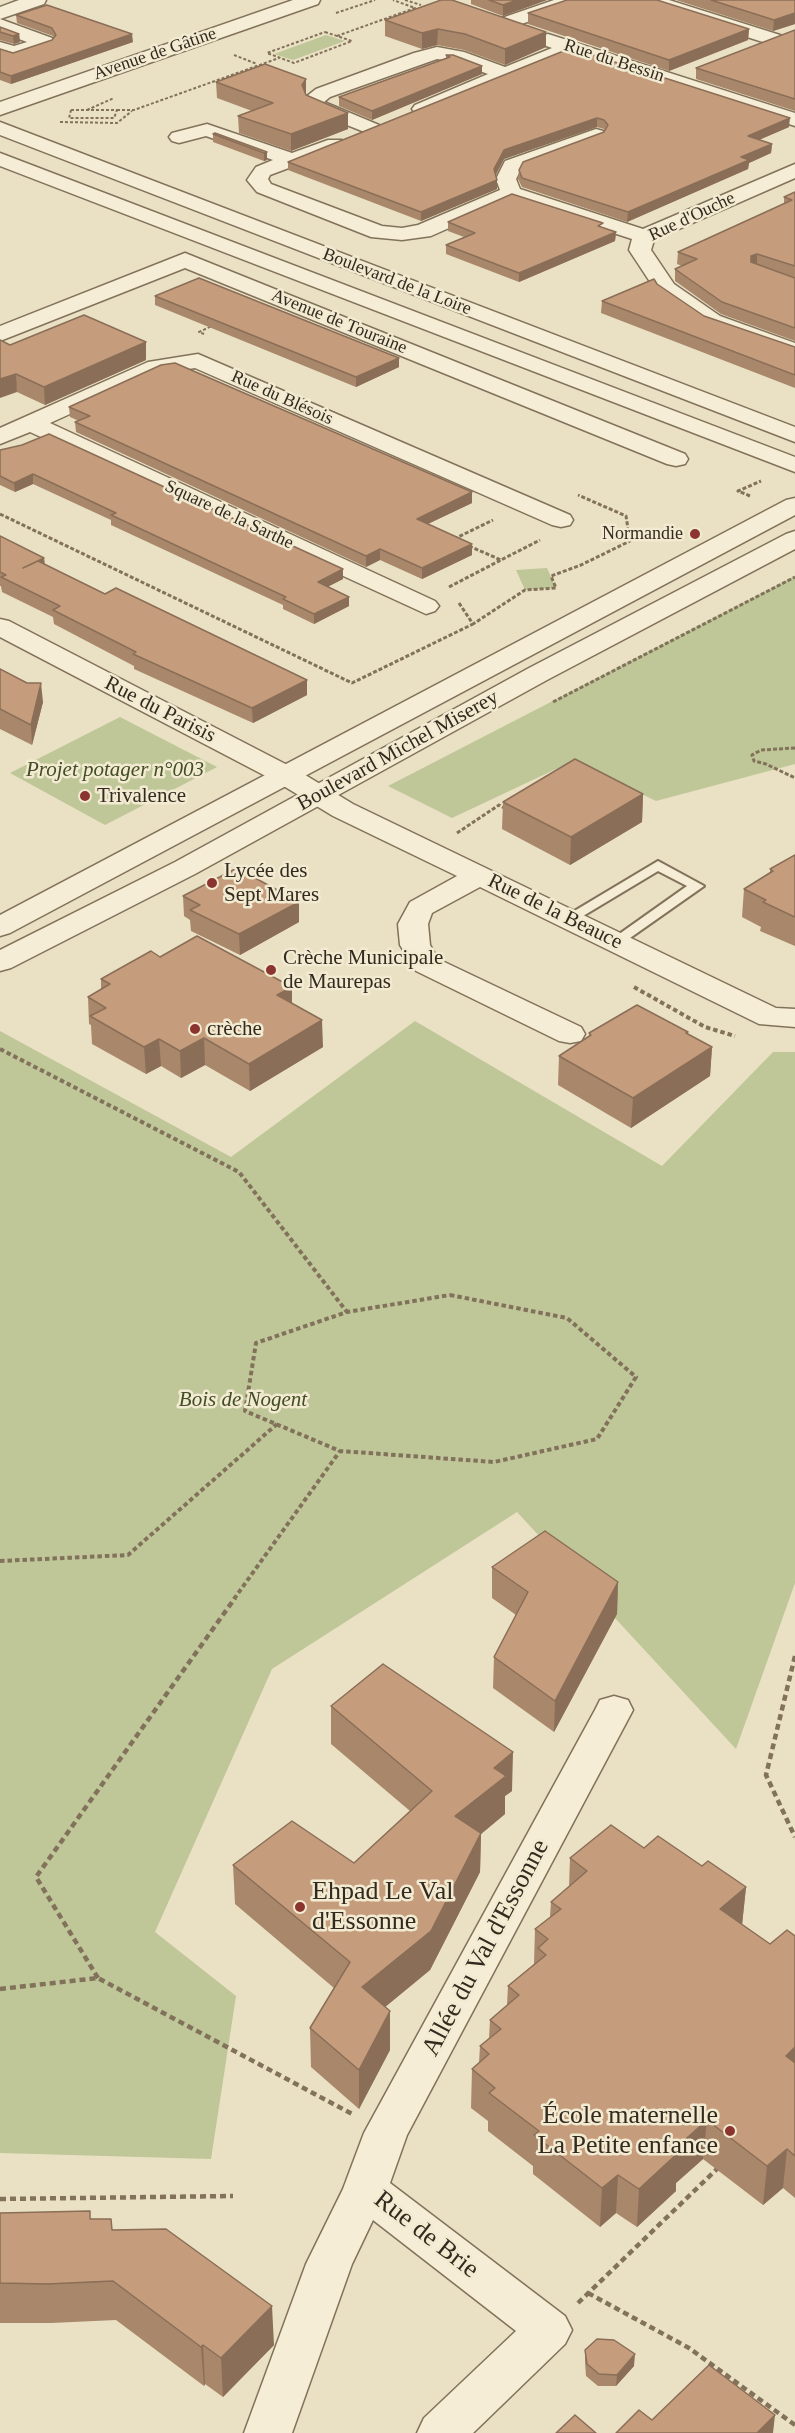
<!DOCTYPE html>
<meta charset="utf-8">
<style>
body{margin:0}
canvas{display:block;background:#eae0c3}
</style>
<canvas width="795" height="2433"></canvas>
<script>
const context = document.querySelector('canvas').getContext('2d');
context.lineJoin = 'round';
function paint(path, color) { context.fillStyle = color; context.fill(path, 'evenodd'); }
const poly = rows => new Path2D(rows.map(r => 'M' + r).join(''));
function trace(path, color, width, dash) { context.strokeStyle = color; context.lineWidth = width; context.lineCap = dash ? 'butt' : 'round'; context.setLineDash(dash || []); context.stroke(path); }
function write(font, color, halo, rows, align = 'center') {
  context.font = font + ' Georgia,serif'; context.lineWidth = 5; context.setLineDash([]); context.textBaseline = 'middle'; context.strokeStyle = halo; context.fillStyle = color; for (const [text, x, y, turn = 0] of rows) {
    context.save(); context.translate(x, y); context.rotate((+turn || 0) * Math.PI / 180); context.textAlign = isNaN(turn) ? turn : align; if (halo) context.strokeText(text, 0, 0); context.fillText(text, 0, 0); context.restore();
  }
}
paint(poly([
 [326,35,345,41,293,60,274,54],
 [547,568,556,588,525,590,516,570],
 [795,576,795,764,656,801,573,761,452,818,388,786],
 [120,717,217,767,105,825,10,773],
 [415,1021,662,1166,773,1052,795,1052,795,1583,736,1749,517,1512,272,1669,155,1932,236,1996,211,2159,0,2153,0,1031,231,1157]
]), '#bfc798');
const service = poly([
 [658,861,704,886,620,945,615,946,608,942,687,886,658,871,573,922,568,923,561,919,658,861]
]);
const minor = poly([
 [19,0,46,0,44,4,0,19,0,7,19,0],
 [293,0,320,0,318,4,0,115,0,102,293,0],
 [554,0,581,0,579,4,510,28,496,28,494,24,496,20,554,0],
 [641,0,669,0,780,35,783,39,780,43,766,43,643,4,641,0],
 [0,19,52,38,55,42,52,46,14,59,0,55,0,42,14,46,27,42,0,32,0,19],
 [548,34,795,113,795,126,571,54,422,115,415,113,412,109,415,105,488,74,453,61,437,59,330,97,324,102,379,125,382,129,379,133,372,135,307,109,304,105,307,96,316,89,414,53,437,47,464,52,505,67,552,48,541,44,538,40,541,36,548,34],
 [207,124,292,153,328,140,342,140,345,144,342,148,270,175,268,179,271,184,382,226,402,228,418,225,500,190,496,179,505,161,596,129,603,131,606,135,603,139,521,169,516,179,520,189,643,229,795,164,795,178,654,240,651,250,674,284,720,316,795,343,795,358,704,326,658,294,629,250,632,239,512,200,431,236,402,240,371,237,257,192,247,180,256,167,273,160,206,136,179,143,172,141,169,137,172,133,207,124],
 [185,253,685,454,688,459,685,464,676,466,667,464,185,268,0,341,0,326,185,253],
 [198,354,570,515,573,520,570,525,561,527,552,525,195,368,161,373,50,423,435,601,439,606,435,611,426,614,30,432,0,444,0,428,148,362,198,354],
 [0,619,9,621,297,770,353,804,776,1008,795,1009,795,1027,759,1024,480,887,432,913,428,924,430,945,438,959,581,1027,585,1034,581,1041,570,1043,559,1041,416,971,400,945,398,924,410,902,457,876,333,816,277,782,0,637,0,619],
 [614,1696,628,1700,633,1710,407,2135,390,2183,565,2316,572,2330,565,2344,473,2433,417,2433,424,2418,516,2331,373,2220,352,2264,292,2433,244,2433,306,2264,343,2189,364,2133,595,1710,600,1700,614,1696]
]);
const tertiary = poly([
 [0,122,795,427,795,442,0,135,0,122],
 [0,153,795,457,795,472,0,166,0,153],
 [795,498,795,515,10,933,0,936,0,915,786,500,795,498],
 [795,531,795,549,547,680,195,874,11,968,0,971,0,950,175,862,529,668,786,534,795,531]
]);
trace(service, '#82725b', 4);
trace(minor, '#82725b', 3);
trace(tertiary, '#82725b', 3);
trace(poly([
 [405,0,421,5],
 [336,13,375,0],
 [325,32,352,41,294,63,267,53,325,32],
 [337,36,415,8,393,0],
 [234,55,257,64],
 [71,110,117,110,114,118,69,118,71,110],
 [87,110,114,98],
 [117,110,134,110,279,58],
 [60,122,117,123,132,111],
 [204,334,199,332,214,325]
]), '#82725b', 2, [3, 2]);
trace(poly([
 [750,496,738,491,761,481],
 [0,514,352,683,473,624],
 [454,539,493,520],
 [469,546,501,560,540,540],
 [449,587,501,560],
 [459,603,473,624,525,590,556,588,551,576,581,565,630,541,626,516,578,495],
 [553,702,795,577],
 [795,748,761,750,752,755,754,761,766,764,795,778],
 [457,833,499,805,506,809]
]), '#82725b', 3, [4, 2]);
trace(poly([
 [634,987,705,1027,735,1036],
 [0,1049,239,1172,347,1312],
 [450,1295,567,1318,636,1377,597,1439,494,1462,340,1451,245,1411,256,1343,347,1312,450,1295],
 [0,1561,128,1555,277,1424],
 [234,1599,340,1451]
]), '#82725b', 4, [4.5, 3]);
trace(poly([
 [795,1656,766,1775,795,1837],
 [98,1978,36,1877,235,1598],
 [0,1989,98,1978,354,2115],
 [0,2199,233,2196],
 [588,2293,689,2348,795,2425],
 [578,2303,719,2167]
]), '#82725b', 4.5, [6, 4]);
paint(service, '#f5edd5');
paint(minor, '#f5edd5');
paint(tertiary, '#f5edd5');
paint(poly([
 [471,0,547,0,503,16,471,4],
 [676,0,795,0,795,24,773,31],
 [528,13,749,29,748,40,669,71,528,24],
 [16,15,133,42,11,84,0,80,0,49,13,53,52,40,54,38,53,36,17,23],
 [385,20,546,47,505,65,464,50,437,45,422,49,385,36],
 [0,27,19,34,20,42,14,44,0,40],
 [795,30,795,111,696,79,696,68],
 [571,48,789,127,759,140,772,144,771,153,749,163,748,169,627,222,522,187,518,179,519,170,604,132,605,131,604,129,597,127,504,159,496,175,497,189,421,221,288,170,288,162],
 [446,55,482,66,482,74,372,120,339,106,339,97,446,58],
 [216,82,306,95,348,129,291,151,239,133,238,116,252,111,217,98],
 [213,134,267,152,267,160,264,161,213,142],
 [795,192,795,341,721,314,675,281,675,269,682,266,677,264,678,252,784,204,784,197],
 [448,222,603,228,616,232,615,241,519,282,446,254,446,245,464,237,448,231],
 [657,284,704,316,795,347,795,388,601,313,602,301],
 [155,296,399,367,356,387,155,305],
 [10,345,146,360,45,405,17,392],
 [69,407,472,492,472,503,428,524,472,544,472,555,422,579,380,560,366,567,76,432,75,422,79,421,70,417],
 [0,450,343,579,328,586,349,606,314,624,283,609,283,605,111,525,111,520,33,484,15,492,0,485],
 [0,536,44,558,45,565,105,594,307,680,307,695,253,723,134,669,134,666,54,624,53,617,2,592,1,586,0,586],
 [0,669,43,702,32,745,0,729],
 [643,794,642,822,570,865,502,829,503,802],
 [795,855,795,946,760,931,761,927,742,917,744,889,770,872,770,869],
 [183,896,299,922,240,955,191,931,190,920,184,916],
 [160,957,292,987,292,1003,323,1047,250,1091,205,1065,181,1078,161,1066,146,1074,92,1044,91,1025,89,1024,88,997,101,989,101,979],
 [688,1032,688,1034,712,1047,710,1076,631,1128,558,1085,559,1056,589,1036,589,1033],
 [492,1567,618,1582,617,1614,554,1732,493,1688,494,1657,516,1615,492,1598],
 [331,1706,512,1791,505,1796,505,1814,481,1834,480,1872,430,1970,385,2007,390,2050,359,2109,311,2067,310,2028,334,1988,235,1904,233,1865,354,1863,410,1811,331,1744],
 [644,1848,702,1866,746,1887,742,1925,770,1944,795,1936,795,2198,783,2188,763,2205,703,2159,676,2183,676,2191,637,2227,616,2213,600,2227,533,2174,533,2166,488,2131,488,2121,471,2108,472,2069,479,2063,480,2046,489,2038,490,2020,507,2005,508,1986,534,1964,535,1929,550,1917,551,1902,569,1887,570,1858],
 [0,2213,91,2219,112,2230,274,2345,223,2397,205,2384,204,2386,116,2320,51,2323,0,2323],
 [585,2350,634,2366,616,2386,598,2386,586,2376,585,2362]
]), '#a9876b');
paint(poly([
 [517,0,547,0,503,16,503,5],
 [795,13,795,24,773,31,774,20],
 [438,29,437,45,422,49,422,33],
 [749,29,748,40,669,71,669,60],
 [546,32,546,47,505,65,505,49],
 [19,34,20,42,14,44,13,36],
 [132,34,133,42,11,84,11,76],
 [482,66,482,74,372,120,372,111],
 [306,79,306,95,302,85],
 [348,113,348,129,291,151,291,134],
 [597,118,597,127,504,159,494,178,494,169,504,150],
 [790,118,789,127,747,145,748,136],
 [772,144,771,153,749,163,748,169,627,222,628,212,741,157],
 [267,152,267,160,264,161,264,153],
 [497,180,497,189,421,221,421,212],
 [616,232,615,241,519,282,519,273],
 [757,254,757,266,750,268,751,256],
 [146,342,146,360,45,405,44,387],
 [399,358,399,367,356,387,356,377],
 [16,374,17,392,0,398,0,379],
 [33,474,33,484,15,492,14,483],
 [472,492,472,503,417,529,417,519],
 [472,544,472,555,422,579,422,568],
 [380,549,380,560,366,567,366,556],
 [44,558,45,572,23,568],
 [343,569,343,579,318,592,318,582],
 [349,597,349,606,314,624,314,614],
 [307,680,307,695,253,723,252,708],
 [41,683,43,702,32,745,31,725],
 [643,794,642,822,570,865,571,837],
 [299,902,299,922,240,955,239,934],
 [292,987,292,1014,277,995],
 [322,1020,323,1047,250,1091,249,1064],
 [204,1038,205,1065,181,1078,180,1051],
 [159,1039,161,1066,146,1074,144,1047],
 [712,1047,710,1076,631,1128,633,1098],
 [618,1582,617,1614,554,1732,555,1701],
 [513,1752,512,1791,505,1796,505,1814,481,1834,480,1872,430,1970,362,2026,362,1987,455,1816,494,1768],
 [746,1887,742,1925,720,1909],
 [390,2011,390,2050,359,2109,359,2070],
 [795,2047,795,2082,786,2056],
 [707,2120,703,2159,676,2183,676,2191,637,2227,639,2189,679,2145],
 [787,2149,783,2188,763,2205,767,2166],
 [618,2175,616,2213,600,2227,602,2188],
 [272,2306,274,2345,223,2397,221,2358],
 [203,2345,205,2384,204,2386,201,2347],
 [635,2354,634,2366,616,2386,617,2375],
 [775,2415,773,2433,757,2433]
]), '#8a6e57');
const building = poly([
 [441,0,452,0,546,32,505,49,465,34,438,29,422,33,385,20,441,0],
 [489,0,517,0,503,5,489,0],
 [567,0,657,0,749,29,669,60,528,13,567,0],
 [711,0,795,0,795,13,774,20,711,0],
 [47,5,132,34,11,76,0,72,0,49,13,53,52,40,56,35,52,28,16,15,47,5],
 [0,27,19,34,13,36,0,32,0,27],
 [795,30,795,99,696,68,795,30],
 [571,48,790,118,748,136,772,144,741,157,749,160,628,212,522,178,519,170,523,162,604,132,608,125,604,120,597,118,504,150,494,169,497,180,421,212,288,162,571,48],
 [446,55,453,55,482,66,372,111,339,97,450,57,446,55],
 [265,64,306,79,302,85,306,95,348,113,291,134,238,116,273,103,216,82,265,64],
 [215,133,267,152,264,153,213,134,215,133],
 [795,192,795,266,757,254,751,256,751,262,795,278,795,328,722,302,675,269,697,259,678,252,792,200,784,197,795,192],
 [512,194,603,223,598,226,616,232,519,273,446,245,475,233,448,222,512,194],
 [199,278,399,358,356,377,155,296,199,278],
 [654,279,657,284,704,316,795,347,795,375,602,301,654,279],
 [84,315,146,342,44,387,16,374,0,379,0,340,10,345,84,315],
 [175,363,472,492,417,519,472,544,422,568,380,549,366,556,75,422,90,416,69,407,161,365,175,363],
 [49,434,343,569,318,582,349,597,314,614,283,599,286,597,111,515,116,513,33,474,14,483,0,476,0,450,22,445,49,434],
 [0,536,44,558,23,568,38,561,105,594,116,588,307,680,252,708,133,654,136,652,53,610,60,606,1,577,6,575,0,572,0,536],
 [0,669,27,683,41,683,31,725,0,709,0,669],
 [575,759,643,794,571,837,503,802,575,759],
 [795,855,795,917,763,902,766,900,744,889,773,871,770,869,795,855],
 [237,868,299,902,239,934,190,910,200,905,183,896,237,868],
 [197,936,292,987,277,995,322,1020,249,1064,204,1038,180,1051,159,1039,144,1047,90,1016,106,1008,88,997,110,984,101,979,151,951,160,957,197,936],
 [637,1005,688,1032,686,1033,712,1047,633,1098,559,1056,591,1035,589,1033,637,1005],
 [545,1531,618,1582,555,1701,494,1657,528,1592,492,1567,545,1531],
 [383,1664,513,1752,494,1768,506,1776,455,1816,481,1833,431,1931,362,1987,390,2011,359,2070,310,2028,350,1962,233,1865,292,1821,354,1863,432,1791,331,1706,383,1664],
 [611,1825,644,1848,658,1836,702,1866,708,1861,746,1887,720,1909,770,1944,787,1930,795,1936,795,2047,786,2056,795,2063,795,2156,787,2149,767,2166,707,2120,679,2145,679,2152,639,2189,618,2175,602,2188,534,2135,539,2131,489,2093,495,2088,472,2069,489,2054,480,2046,501,2029,490,2020,519,1995,508,1986,546,1955,538,1948,548,1939,535,1929,561,1909,551,1902,587,1871,570,1858,611,1825],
 [90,2211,90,2219,111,2219,112,2230,166,2229,272,2306,221,2358,203,2345,201,2347,113,2281,47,2284,0,2283,0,2213,90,2211],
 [597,2339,614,2340,635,2354,617,2375,599,2374,587,2364,585,2350,597,2339],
 [709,2365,775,2415,757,2433,616,2433,639,2410,652,2420,709,2365],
 [575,2415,596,2433,556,2433,575,2415]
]);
paint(building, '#c59d7c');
trace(building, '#8a6e57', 1.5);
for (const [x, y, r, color] of [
 [695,534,6,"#8c3430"],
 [85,796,6,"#8c3430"],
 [212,883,6,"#8c3430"],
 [271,970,6,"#8c3430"],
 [195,1029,6,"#8c3430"],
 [300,1907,6,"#8c3430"],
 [730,2131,6,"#8c3430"]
]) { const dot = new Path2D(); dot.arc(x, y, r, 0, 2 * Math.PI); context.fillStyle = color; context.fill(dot); trace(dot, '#f2ead1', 2); }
write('18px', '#33291e', '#f2ead1', [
 ["Avenue de Gâtine",155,54,-19],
 ["Rue du Bessin",614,61,18],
 ["Rue d'Ouche",692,217,-25],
 ["Boulevard de la Loire",397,282,21],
 ["Avenue de Touraine",339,322,22],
 ["Rue du Blésois",282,398,24],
 ["Square de la Sarthe",229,515,25]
]);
write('18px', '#33291e', '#f2ead1', [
 ["Normandie",683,534]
], 'right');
write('21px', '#33291e', '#f2ead1', [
 ["Rue du Parisis",160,710,27],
 ["Boulevard Michel Miserey",398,751,-29],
 ["Rue de la Beauce",555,912,26]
]);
write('italic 21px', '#424e26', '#f2ead1', [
 ["Projet potager n°003",115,770],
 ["Bois de Nogent",243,1400]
]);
write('21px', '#33291e', '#f2ead1', [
 ["Trivalence",97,796],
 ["Lycée des",224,871],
 ["Sept Mares",224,895],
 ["Crèche Municipale",283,958],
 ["de Maurepas",283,982],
 ["crèche",207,1029]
], 'left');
write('26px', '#33291e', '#f2ead1', [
 ["Ehpad Le Val",312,1892],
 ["d'Essonne",312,1922],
 ["École maternelle",718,2116,"right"],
 ["La Petite enfance",718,2146,"right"]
], 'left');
write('26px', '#33291e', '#f2ead1', [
 ["Allée du Val d'Essonne",486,1948,-62],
 ["Rue de Brie",426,2235,38]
]);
</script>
